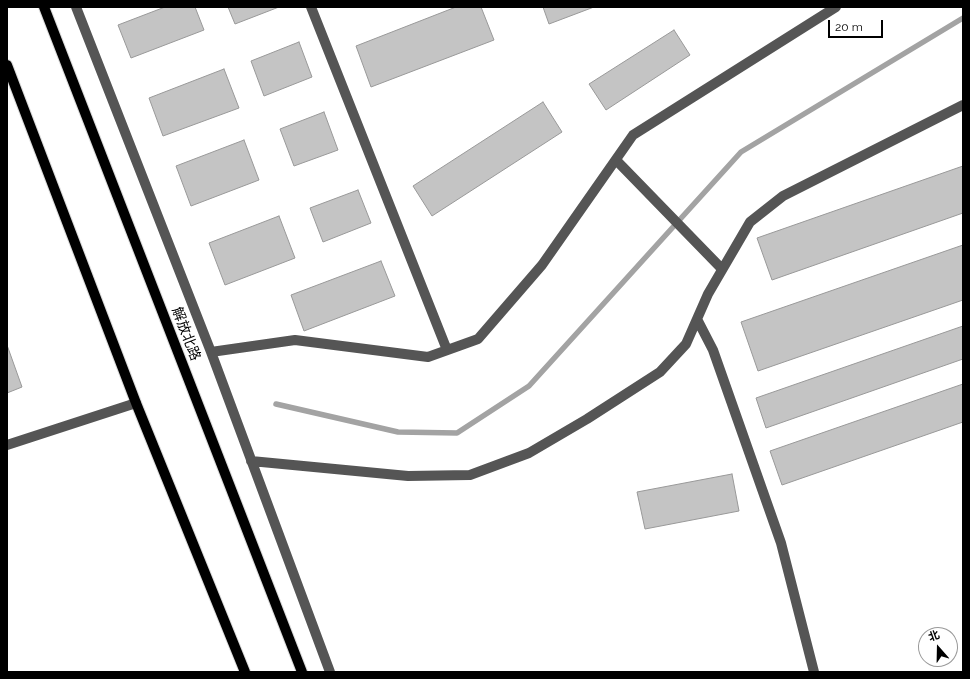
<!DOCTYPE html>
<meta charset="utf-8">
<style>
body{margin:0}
#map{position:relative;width:970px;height:679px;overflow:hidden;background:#fff;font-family:Raleway,"Noto Sans SC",sans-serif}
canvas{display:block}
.frame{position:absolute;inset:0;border:8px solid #000;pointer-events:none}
.north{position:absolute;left:918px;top:627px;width:40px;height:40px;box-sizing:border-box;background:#fff;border:1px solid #999;border-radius:50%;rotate:340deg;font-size:11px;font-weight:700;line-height:16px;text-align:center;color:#000}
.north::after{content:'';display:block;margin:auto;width:14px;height:18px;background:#000;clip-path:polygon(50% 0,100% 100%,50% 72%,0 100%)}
.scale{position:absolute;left:828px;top:20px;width:55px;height:18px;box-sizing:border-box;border:2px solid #000;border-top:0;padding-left:5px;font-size:12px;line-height:14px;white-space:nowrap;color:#000;-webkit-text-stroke:3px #fff;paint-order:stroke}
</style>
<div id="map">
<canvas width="970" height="679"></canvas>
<div class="frame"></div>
<div class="north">北</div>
<div class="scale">20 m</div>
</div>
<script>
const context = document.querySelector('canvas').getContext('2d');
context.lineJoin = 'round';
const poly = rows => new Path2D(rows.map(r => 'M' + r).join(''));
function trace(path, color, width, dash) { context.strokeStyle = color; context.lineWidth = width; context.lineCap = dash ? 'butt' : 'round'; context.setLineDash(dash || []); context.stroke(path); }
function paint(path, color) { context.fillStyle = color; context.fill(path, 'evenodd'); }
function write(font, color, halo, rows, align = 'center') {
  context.font = font + ' Raleway,"Noto Sans SC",sans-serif'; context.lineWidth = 3; context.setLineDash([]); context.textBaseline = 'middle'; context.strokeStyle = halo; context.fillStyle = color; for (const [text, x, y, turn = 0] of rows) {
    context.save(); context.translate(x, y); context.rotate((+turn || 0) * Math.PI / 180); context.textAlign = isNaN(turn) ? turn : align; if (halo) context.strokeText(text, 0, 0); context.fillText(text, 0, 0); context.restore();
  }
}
trace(poly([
 [276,404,398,432,457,433,529,386,741,152,963,18]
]), '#a3a3a3', 5.5);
const building = poly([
 [165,7,195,7,204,30,131,58,118,25,165,7],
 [228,7,279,7,235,24,228,7],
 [456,7,481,7,494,40,371,87,356,46,456,7],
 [543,7,594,7,549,24,543,7],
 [674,30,690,55,606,110,589,84,674,30],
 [299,42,312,77,264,96,251,61,299,42],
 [224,69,239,108,163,136,149,98,224,69],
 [543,102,562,132,432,216,413,186,543,102],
 [324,112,338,150,294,166,280,129,324,112],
 [244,140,259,180,191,206,176,166,244,140],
 [963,166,963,213,772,280,757,238,963,166],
 [358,190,371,223,323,242,310,208,358,190],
 [279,216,295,258,225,285,209,243,279,216],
 [963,245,963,300,758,371,741,322,963,245],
 [381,261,395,296,304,331,291,295,381,261],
 [963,326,963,359,766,428,756,398,963,326],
 [7,345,22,387,7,393,7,345],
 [963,384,963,422,782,485,770,451,963,384],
 [732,474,739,511,645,529,637,492,732,474]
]);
paint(building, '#c4c4c4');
trace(building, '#999', 1);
const major = poly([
 [44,7,302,672],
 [7,65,136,403,245,672]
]);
trace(major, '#dbdbdb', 12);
trace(poly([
 [76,7,211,352,330,672],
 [311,7,447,350],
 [616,160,722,269],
 [697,319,713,350,781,543,814,672],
 [211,352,295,340,428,357,478,339,542,265,633,135,836,7],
 [7,445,136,403],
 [251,461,408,476,470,475,529,453,587,419,660,372,686,344,708,294,750,222,783,196,963,105]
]), '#555', 10);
trace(major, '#000', 10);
write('14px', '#000', '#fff', [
 ["解放北路",186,334,69]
]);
</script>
